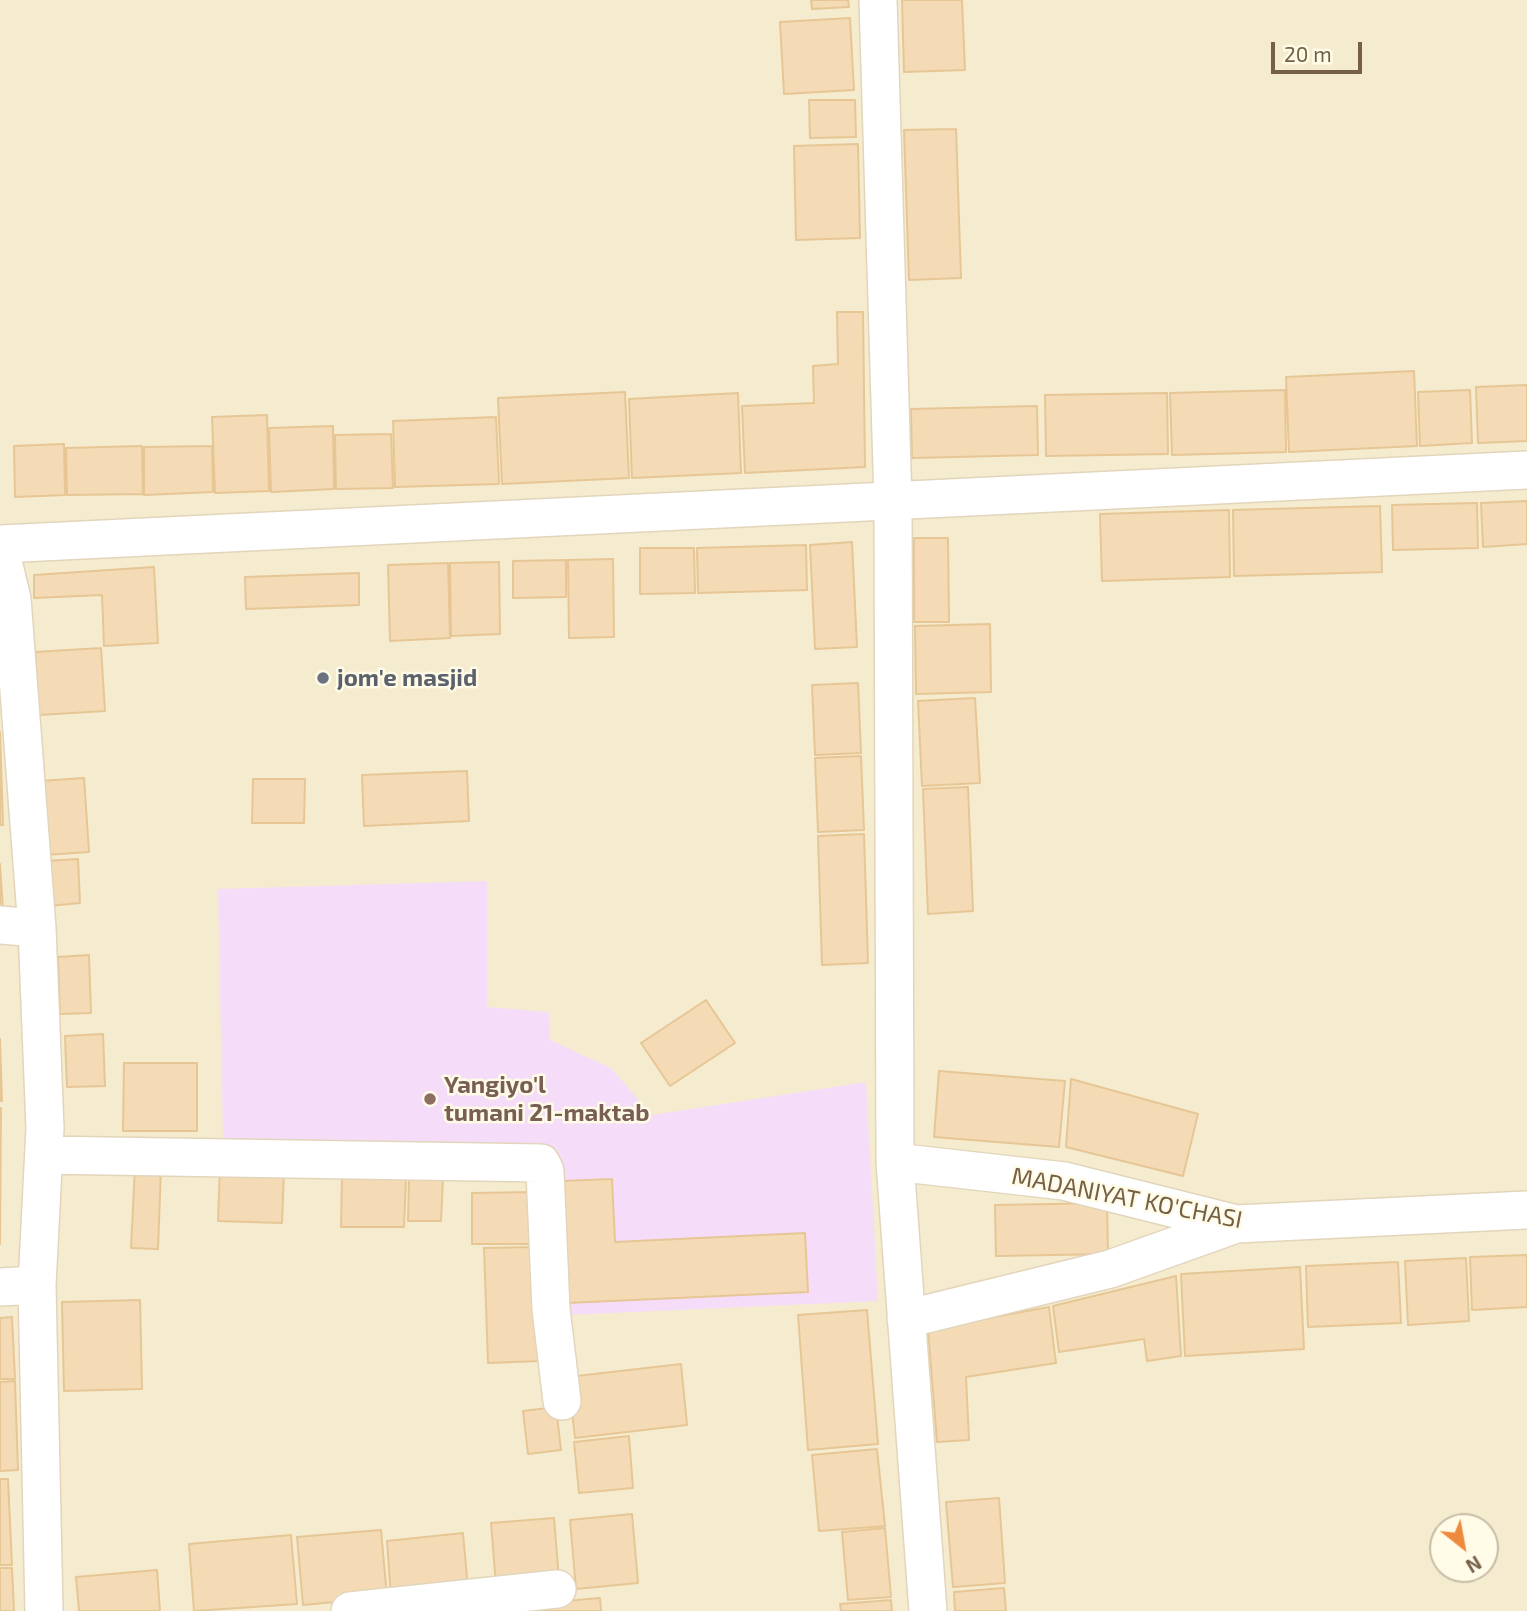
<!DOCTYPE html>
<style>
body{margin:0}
#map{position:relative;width:1527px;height:1611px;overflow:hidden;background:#fdf8e0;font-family:"Exo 2",sans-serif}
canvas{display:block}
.north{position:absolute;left:1429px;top:1513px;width:70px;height:70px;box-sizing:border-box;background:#fffbe7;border:2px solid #c8bda7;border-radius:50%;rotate:149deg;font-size:19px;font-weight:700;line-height:28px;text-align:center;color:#756046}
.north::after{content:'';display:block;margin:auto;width:24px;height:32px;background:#ee8a3e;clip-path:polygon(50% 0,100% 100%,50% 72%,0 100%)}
.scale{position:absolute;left:1271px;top:42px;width:91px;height:32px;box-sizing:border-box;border:4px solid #756046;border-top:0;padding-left:9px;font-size:21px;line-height:24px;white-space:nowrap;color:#756046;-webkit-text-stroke:5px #fffbe7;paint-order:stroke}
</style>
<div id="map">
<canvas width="1527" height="1611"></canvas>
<div class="north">N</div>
<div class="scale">20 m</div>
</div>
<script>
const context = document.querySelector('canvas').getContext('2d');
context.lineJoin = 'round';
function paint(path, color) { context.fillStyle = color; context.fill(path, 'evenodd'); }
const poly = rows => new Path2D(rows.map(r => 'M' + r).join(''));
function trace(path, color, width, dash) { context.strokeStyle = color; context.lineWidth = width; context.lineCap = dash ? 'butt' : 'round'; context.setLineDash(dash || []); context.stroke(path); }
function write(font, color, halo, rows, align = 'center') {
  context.font = font + ' "Exo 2",sans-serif'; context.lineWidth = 5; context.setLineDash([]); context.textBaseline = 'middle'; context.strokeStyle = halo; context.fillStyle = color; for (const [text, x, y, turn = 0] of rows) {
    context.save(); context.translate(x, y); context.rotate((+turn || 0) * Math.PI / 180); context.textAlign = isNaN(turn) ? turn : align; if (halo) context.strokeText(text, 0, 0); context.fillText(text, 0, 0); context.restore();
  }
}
paint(poly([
 [0,0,1527,0,1527,1611,0,1611],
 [1443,1527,1485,1527,1485,1569,1443,1569]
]), '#f5ebce');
paint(poly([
 [487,881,487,1007,549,1012,550,1040,611,1068,652,1115,866,1082,878,1301,567,1315,557,1149,223,1139,218,889]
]), '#f5ddf9');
const building = poly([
 [811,0,848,0,849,7,812,9,811,0],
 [902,0,962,0,965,70,904,72,902,0],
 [850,18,854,90,784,94,780,22,850,18],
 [809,100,855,100,856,137,810,138,809,100],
 [956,129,961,278,909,280,904,130,956,129],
 [858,144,860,238,796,240,794,146,858,144],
 [837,312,863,312,865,467,745,473,742,406,814,403,813,366,838,364,837,312],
 [1414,371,1417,446,1289,452,1286,377,1414,371],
 [1527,385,1527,441,1478,443,1476,387,1527,385],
 [1285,390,1286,452,1172,455,1170,393,1285,390],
 [1470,390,1472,443,1420,446,1418,392,1470,390],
 [625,392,629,478,502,484,498,398,625,392],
 [738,393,741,473,632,478,629,399,738,393],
 [1167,393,1168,454,1046,456,1045,395,1167,393],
 [1037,406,1038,455,912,458,911,409,1037,406],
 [267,415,269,491,215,493,212,417,267,415],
 [496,417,499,484,395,487,393,421,496,417],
 [333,426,334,489,271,492,269,428,333,426],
 [391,434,393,488,336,489,335,435,391,434],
 [64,444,65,495,15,497,14,446,64,444],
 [142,446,143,494,67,495,66,448,142,446],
 [212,446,213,492,144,495,144,447,212,446],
 [1527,501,1527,544,1483,547,1481,503,1527,501],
 [1477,503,1478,548,1393,550,1392,505,1477,503],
 [1380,506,1382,572,1234,576,1233,510,1380,506],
 [1229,510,1230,577,1102,581,1100,514,1229,510],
 [914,538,948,538,949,622,914,622,914,538],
 [852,542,857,647,815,649,810,545,852,542],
 [806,545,807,590,698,593,697,548,806,545],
 [640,548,694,548,695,593,640,594,640,548],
 [613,559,614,637,569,638,568,560,613,559],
 [566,560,566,597,513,598,513,561,566,560],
 [499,562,500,634,451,636,450,563,499,562],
 [448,563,450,638,390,641,388,565,448,563],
 [154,567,158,643,104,646,102,595,34,598,34,575,154,567],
 [359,573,359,605,246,609,245,577,359,573],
 [990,624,991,692,916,694,915,626,990,624],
 [101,648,105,711,39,715,35,652,101,648],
 [858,683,861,753,815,755,812,685,858,683],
 [975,698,980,783,922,786,918,701,975,698],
 [0,732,3,825,0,825,0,732],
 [861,756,864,830,818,832,815,758,861,756],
 [467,771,469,821,364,826,362,775,467,771],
 [84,778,89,852,45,855,40,781,84,778],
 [253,779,305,779,304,823,252,823,253,779],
 [968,787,973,911,928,914,923,789,968,787],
 [864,834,868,963,822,965,818,836,864,834],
 [78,859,80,903,48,906,45,861,78,859],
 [0,864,3,910,0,911,0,864],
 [89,955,91,1013,60,1014,58,957,89,955],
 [706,1000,735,1043,670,1086,641,1043,706,1000],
 [103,1034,105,1086,67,1087,65,1036,103,1034],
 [0,1039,2,1101,0,1101,0,1039],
 [124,1063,197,1063,197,1131,123,1131,124,1063],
 [939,1071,1065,1081,1059,1147,934,1137,939,1071],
 [1071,1079,1198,1114,1183,1176,1066,1147,1071,1079],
 [0,1108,1,1108,0,1244,0,1108],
 [135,1167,161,1168,158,1249,131,1248,135,1167],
 [220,1168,284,1170,282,1223,218,1221,220,1168],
 [342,1177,406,1178,404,1227,341,1227,342,1177],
 [409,1178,443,1179,441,1221,408,1221,409,1178],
 [612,1179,615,1242,805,1233,808,1292,567,1303,562,1181,612,1179],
 [535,1192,535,1244,472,1244,472,1193,535,1192],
 [1107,1203,1108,1254,996,1256,995,1205,1107,1203],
 [535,1247,540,1361,488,1363,484,1248,535,1247],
 [1527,1255,1527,1307,1472,1310,1470,1257,1527,1255],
 [1466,1258,1469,1321,1408,1325,1405,1261,1466,1258],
 [1398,1262,1401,1323,1308,1327,1306,1266,1398,1262],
 [1300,1267,1304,1349,1185,1356,1181,1274,1300,1267],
 [1176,1276,1181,1356,1147,1361,1144,1339,1059,1352,1053,1306,1176,1276],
 [140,1300,142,1389,64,1391,62,1302,140,1300],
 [1049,1307,1056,1363,966,1377,969,1440,937,1442,928,1329,1049,1307],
 [867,1310,878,1444,808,1450,798,1315,867,1310],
 [12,1317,15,1379,0,1379,0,1318,12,1317],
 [681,1364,687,1425,575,1438,568,1377,681,1364],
 [15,1381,18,1470,0,1471,0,1382,15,1381],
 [556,1407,561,1450,528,1454,523,1411,556,1407],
 [629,1436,633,1488,579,1493,574,1442,629,1436],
 [877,1449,885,1526,819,1531,812,1455,877,1449],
 [0,1479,8,1479,12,1565,0,1565,0,1479],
 [999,1498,1005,1583,953,1587,946,1502,999,1498],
 [632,1514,638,1583,576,1589,570,1520,632,1514],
 [554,1518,559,1580,496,1585,491,1523,554,1518],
 [885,1528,891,1597,848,1600,842,1532,885,1528],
 [381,1530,387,1597,303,1605,297,1537,381,1530],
 [463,1533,468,1589,391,1597,387,1541,463,1533],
 [291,1535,297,1604,194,1611,189,1544,291,1535],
 [0,1568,12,1568,14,1611,0,1611,0,1568],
 [157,1570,160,1611,79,1611,76,1577,157,1570],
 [1004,1588,1006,1611,955,1611,954,1592,1004,1588],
 [600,1598,601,1611,544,1611,543,1603,600,1598],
 [891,1600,892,1611,841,1611,840,1604,891,1600]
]);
paint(building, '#f4dbb6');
trace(building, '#e7c695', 2);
const minor = poly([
 [878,0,893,502,895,1162,928,1611],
 [0,544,1527,470],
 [0,549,12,599,37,928,45,1128,37,1285,44,1611],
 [0,925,37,928],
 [44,1155,541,1163,545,1171,551,1309,562,1401],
 [895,1162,1064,1181,1236,1224,1527,1210],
 [0,1287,37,1285],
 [906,1319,1110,1269,1236,1224],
 [350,1611,557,1589]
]);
trace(minor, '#e2d5bb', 40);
trace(minor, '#fff', 37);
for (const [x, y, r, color] of [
 [323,678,7,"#6b7280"],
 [430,1099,7,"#8d6e63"]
]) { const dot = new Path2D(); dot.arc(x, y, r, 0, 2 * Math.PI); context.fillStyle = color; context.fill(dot); trace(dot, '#fffbe7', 2.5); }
write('bold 24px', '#5b616d', '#fffbe7', [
 ["jom'e masjid",337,678]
], 'left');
write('bold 24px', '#785e54', '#fffbe7', [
 ["Yangiyo'l",444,1085],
 ["tumani 21-maktab",444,1113]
], 'left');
write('24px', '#756046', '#fffbe7', [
 ["MADANIYAT KO'CHASI",1127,1198,11]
]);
</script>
